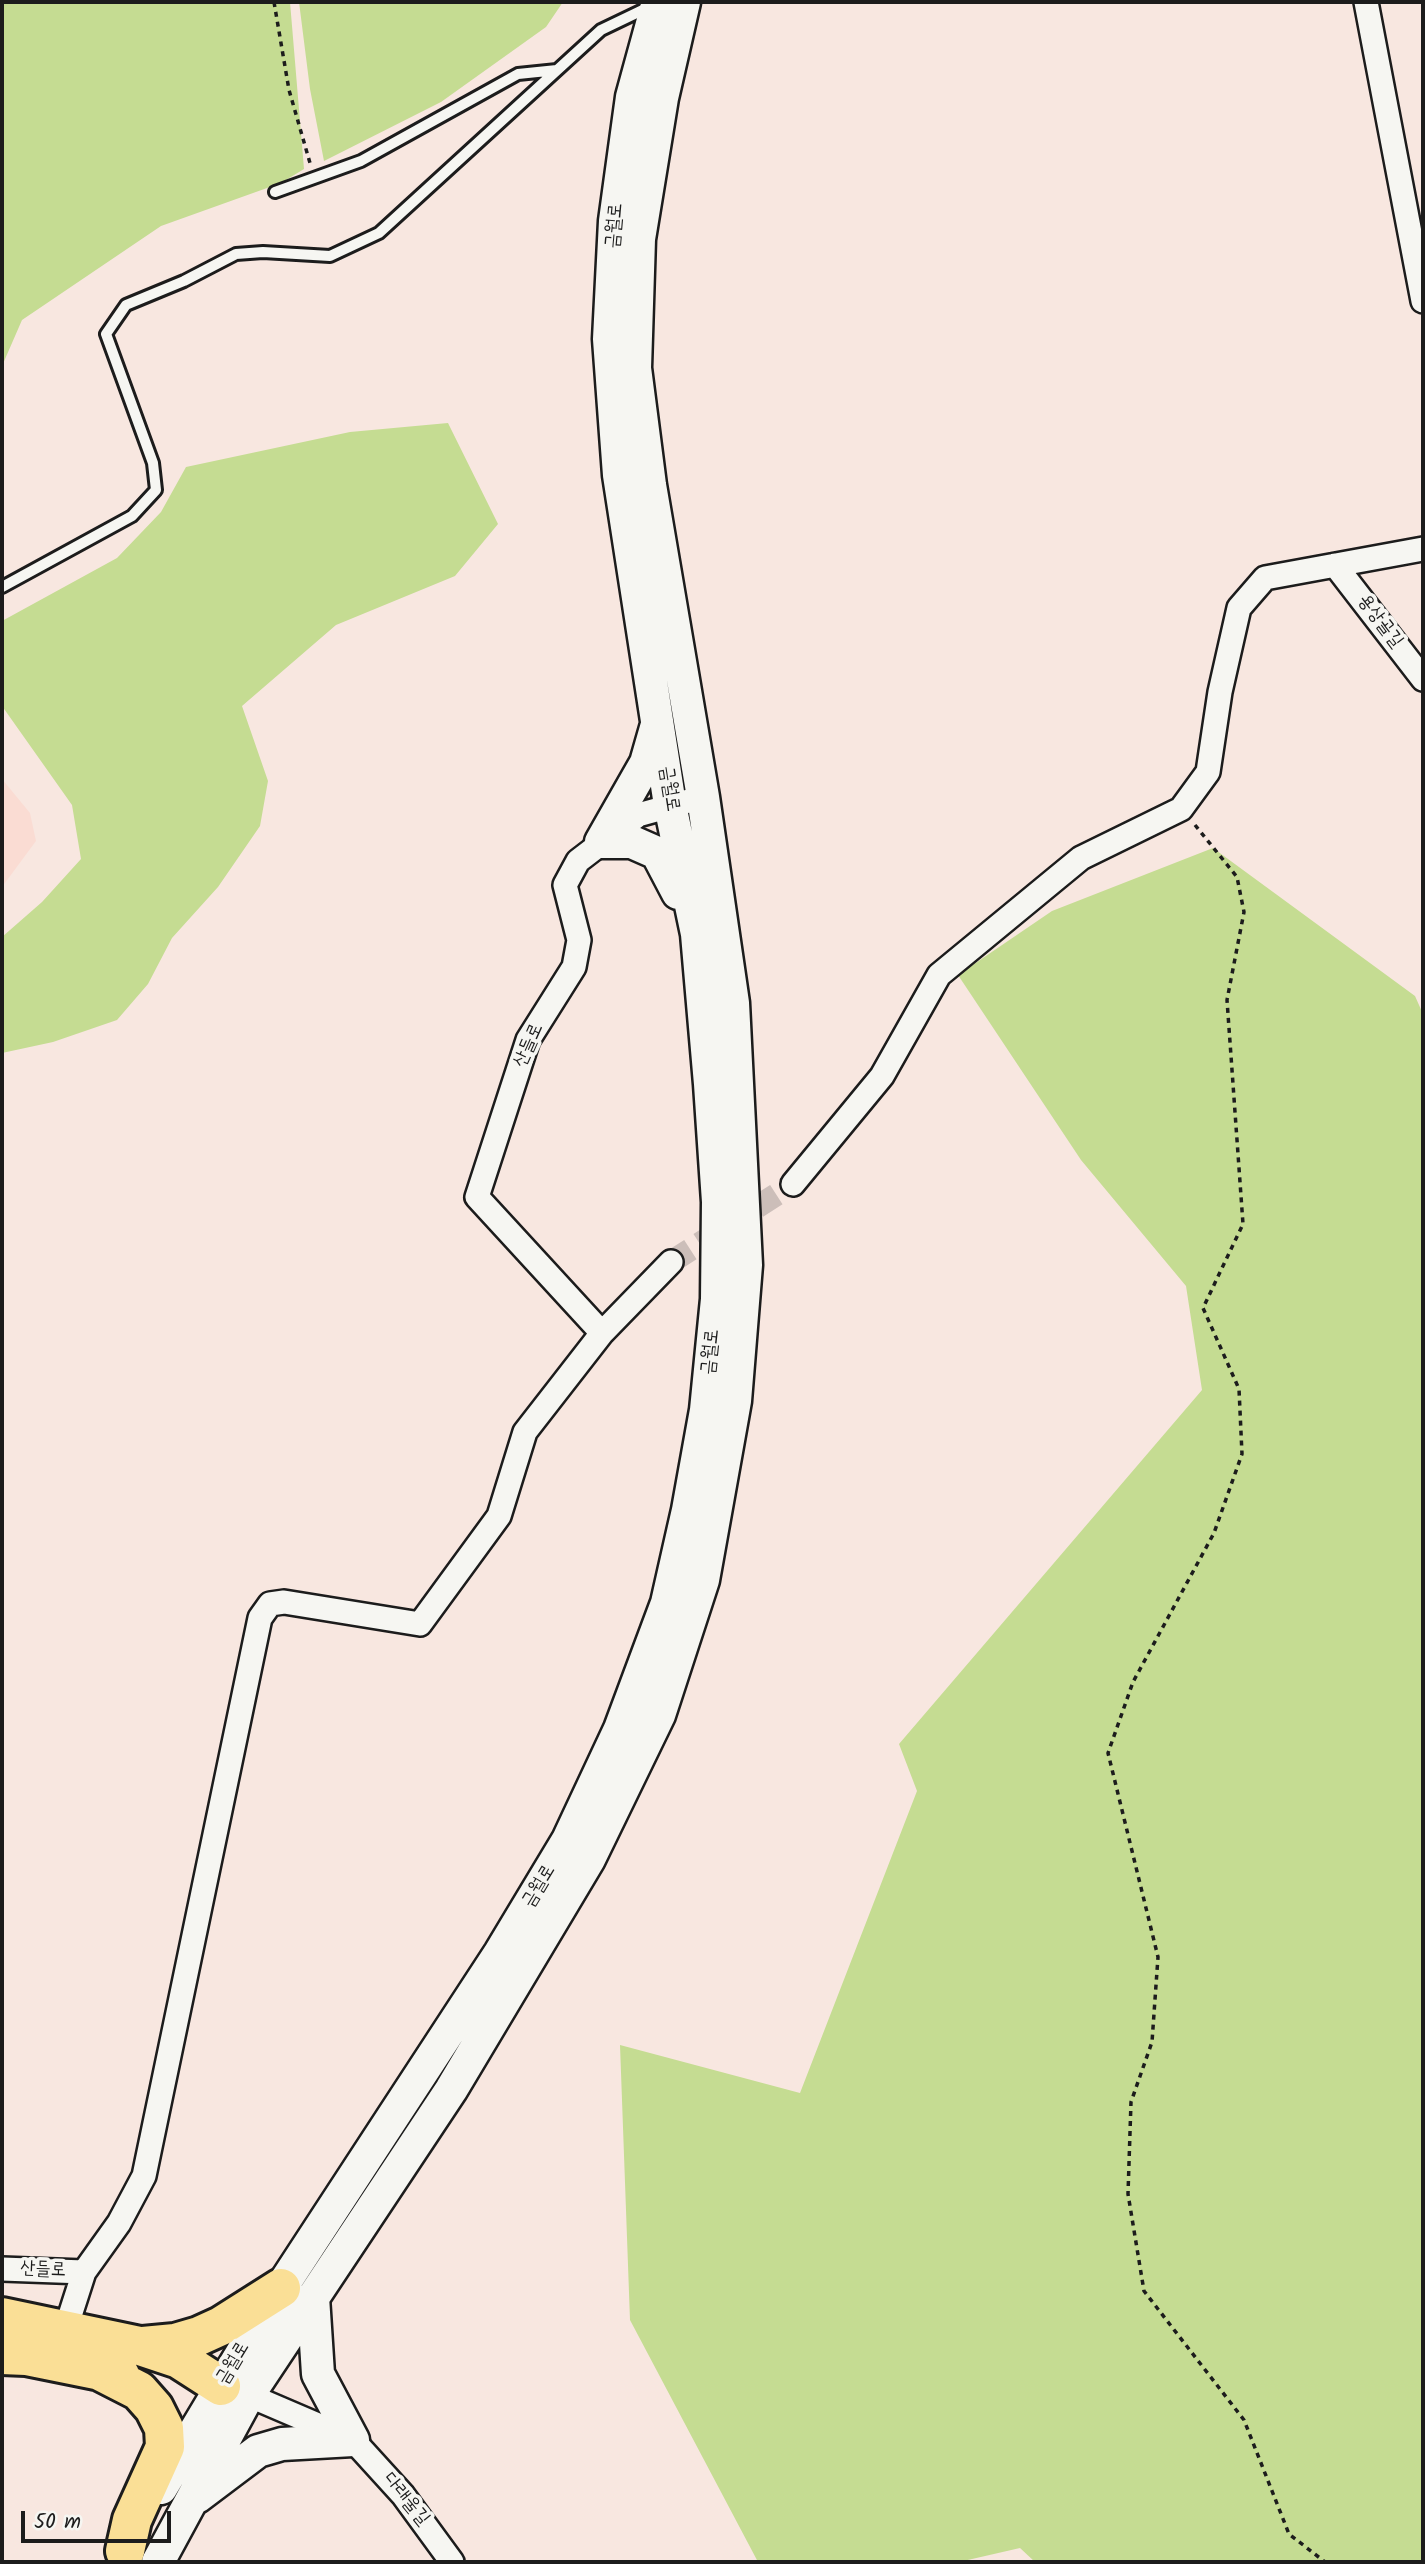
<!DOCTYPE html>
<meta charset="utf-8">
<style>
body{margin:0}
#map{position:relative;width:1425px;height:2564px;overflow:hidden;background:#f8e7e0;font-family:Kalam,sans-serif}
canvas{display:block}
.frame{position:absolute;inset:0;border:4px solid #1c1c1c;pointer-events:none}
.scale{position:absolute;left:21px;top:2511px;width:150px;height:32px;box-sizing:border-box;border:4px solid #1c1c1c;border-top:0;padding-left:9px;font-size:21px;line-height:24px;white-space:nowrap;color:#1c1c1c;-webkit-text-stroke:5px #f6f6f2;paint-order:stroke}
</style>
<div id="map">
<canvas width="1425" height="2564"></canvas>
<div class="frame"></div>
<div class="scale">50 m</div>
</div>
<script>
const context = document.querySelector('canvas').getContext('2d');
context.lineJoin = 'round';
function paint(path, color) { context.fillStyle = color; context.fill(path, 'evenodd'); }
const poly = rows => new Path2D(rows.map(r => 'M' + r).join(''));
function trace(path, color, width, dash) { context.strokeStyle = color; context.lineWidth = width; context.lineCap = dash ? 'butt' : 'round'; context.setLineDash(dash || []); context.stroke(path); }
function write(font, color, halo, rows, align = 'center') {
  context.font = font + ' Kalam,"Poor Story",sans-serif'; context.lineWidth = 7; context.setLineDash([]); context.textBaseline = 'middle'; context.strokeStyle = halo; context.fillStyle = color; for (const [text, x, y, turn = 0] of rows) {
    context.save(); context.translate(x, y); context.rotate((+turn || 0) * Math.PI / 180); context.textAlign = isNaN(turn) ? turn : align; if (halo) context.strokeText(text, 0, 0); context.fillText(text, 0, 0); context.restore();
  }
}
paint(poly([
 [2,779,30,813,36,841,2,887]
]), '#fadcd3');
paint(poly([
 [2,2,290,2,304,169,281,183,161,226,22,320,2,366],
 [299,2,563,2,546,27,441,102,324,161,310,89],
 [448,423,498,524,455,576,336,625,242,706,268,781,260,826,218,887,172,938,148,984,117,1020,53,1042,2,1053,2,937,42,902,81,859,72,805,2,706,2,621,117,558,161,512,186,467,350,432],
 [1213,848,1415,996,1423,1014,1423,2562,1035,2562,1020,2548,959,2562,758,2562,630,2320,620,2045,800,2093,917,1791,899,1744,1202,1390,1186,1286,1081,1160,958,975,1052,911]
]), '#c5dc92');
trace(poly([
 [671,1262,793,1184]
]), '#ccbeb9', 23, [23, 11]);
const service = poly([
 [275,192,361,161,518,74,557,70],
 [2,587,132,516,156,490,153,463,106,334,126,305,184,281,236,254,263,252,330,256,379,233,601,30,651,6]
]);
const minor = poly([
 [1366,2,1423,301],
 [1335,565,1423,679],
 [793,1184,882,1076,939,975,1081,858,1181,809,1208,772,1220,692,1239,608,1265,578,1423,549],
 [602,1333,477,1197,528,1040,574,967,579,940,565,885,578,861,638,815,703,797],
 [2,2269,84,2272],
 [66,2328,84,2272,119,2223,144,2176,260,1618,270,1604,284,1602,420,1624,499,1516,525,1432,602,1333,671,1262],
 [234,2389,353,2440,403,2495,452,2562]
]);
const secondary = poly([
 [601,842,632,842,657,853,678,893],
 [601,842,646,763,656,728],
 [161,2488,281,2288,500,1953,568,1840,620,1729,667,1603,688,1510,706,1410,717,1299,718,1202,710,1084,697,934,670,805,619,475,609,339,615,221,632,97,658,2],
 [197,2497,258,2451,282,2444,353,2440,318,2374,313,2297],
 [158,2562,249,2394,451,2090,589,1859,659,1715,703,1580,735,1401,746,1265,733,1003,703,797,650,485,635,368,639,239,662,98,684,2]
]);
const motorway = poly([
 [2,2317,140,2346,179,2359,221,2386],
 [143,2346,175,2343,199,2336,221,2326,281,2288],
 [2,2355,26,2356,120,2375],
 [96,2369,139,2391,154,2408,164,2428,165,2447,132,2520,125,2551]
]);
trace(service, '#1c1c1c', 16);
trace(minor, '#1c1c1c', 28);
trace(secondary, '#1c1c1c', 37);
trace(motorway, '#1c1c1c', 44);
trace(poly([
 [274,2,289,90,310,163],
 [1195,825,1237,877,1244,912,1227,1000,1243,1224,1203,1308,1239,1389,1242,1454,1214,1533,1133,1682,1108,1753,1158,1957,1152,2042,1131,2102,1128,2194,1144,2291,1244,2420,1289,2534,1325,2562]
]), '#1c1c1c', 3.5, [5, 5]);
trace(service, '#f6f6f2', 10);
trace(minor, '#f6f6f2', 23);
trace(secondary, '#f6f6f2', 32);
trace(motorway, '#fadf96', 38);
write('19px', '#1c1c1c', '#f6f6f2', [
 ["금월로",616,226,-85],
 ["용상골길",1379,622,53],
 ["금월로",668,789,81],
 ["산들로",530,1046,-66],
 ["금월로",712,1352,-84],
 ["금월로",540,1887,-59],
 ["산들로",43,2271,2],
 ["금월로",234,2364,-59],
 ["다래울길",405,2500,51]
]);
</script>
